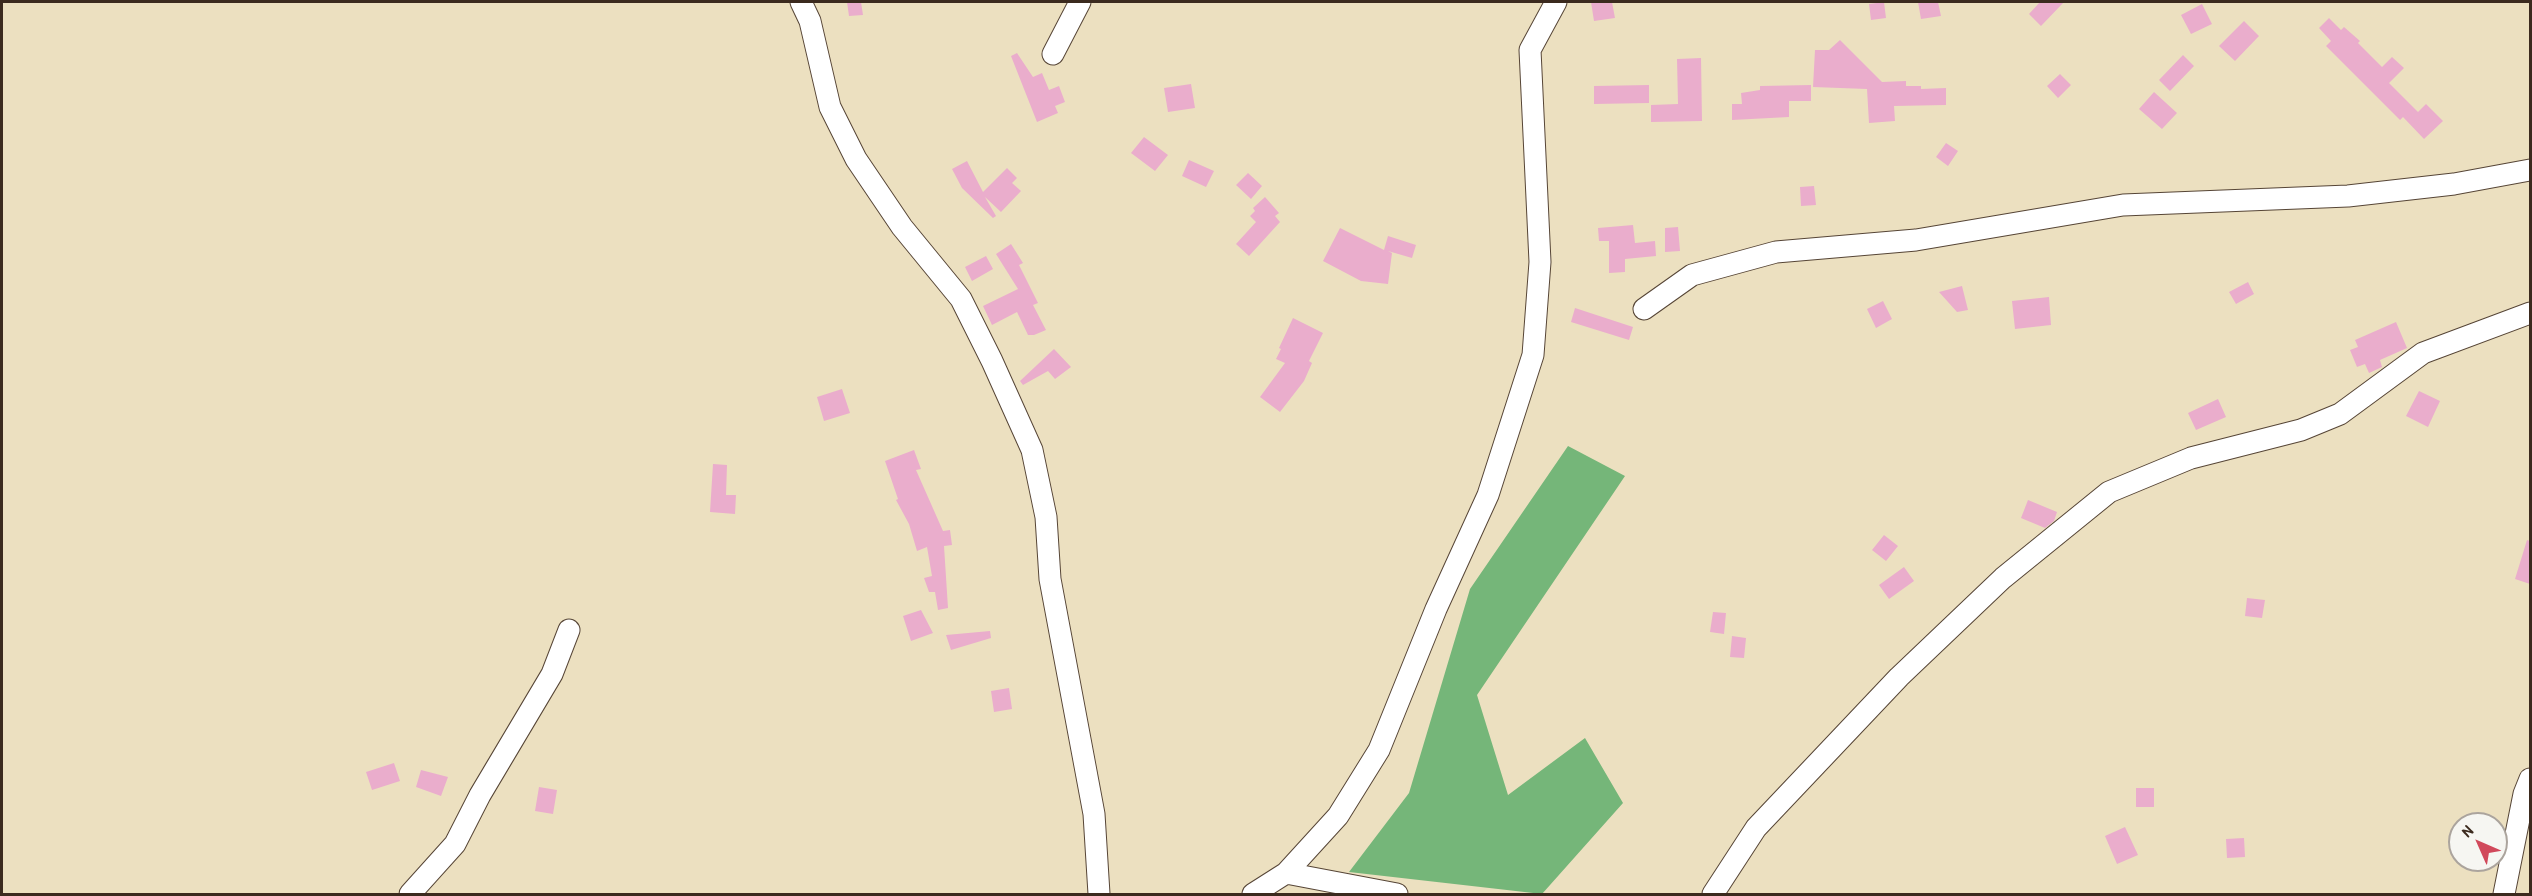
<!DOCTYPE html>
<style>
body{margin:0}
#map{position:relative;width:2532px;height:896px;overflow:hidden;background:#ece0c0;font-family:"Patrick Hand",sans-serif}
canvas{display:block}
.frame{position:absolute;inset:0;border:3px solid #3b2a1e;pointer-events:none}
.north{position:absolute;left:2448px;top:812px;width:60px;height:60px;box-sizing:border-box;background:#f6f6f2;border:2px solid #aba49d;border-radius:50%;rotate:315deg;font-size:16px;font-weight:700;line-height:24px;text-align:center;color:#3b2a1e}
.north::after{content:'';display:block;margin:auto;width:21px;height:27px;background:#d1495b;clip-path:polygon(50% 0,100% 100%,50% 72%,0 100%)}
</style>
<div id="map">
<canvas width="2532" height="896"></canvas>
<div class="frame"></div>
<div class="north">N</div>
</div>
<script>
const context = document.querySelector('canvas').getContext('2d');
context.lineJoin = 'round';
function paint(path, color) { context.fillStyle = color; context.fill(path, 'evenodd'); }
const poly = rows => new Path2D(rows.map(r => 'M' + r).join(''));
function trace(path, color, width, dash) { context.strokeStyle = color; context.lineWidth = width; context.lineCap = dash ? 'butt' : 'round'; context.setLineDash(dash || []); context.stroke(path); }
paint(poly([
 [1568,446,1625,476,1477,695,1508,795,1585,738,1623,803,1542,894,1349,872,1409,793,1470,589]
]), '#75b679');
paint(poly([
 [847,2,861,2,863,15,849,16],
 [1591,2,1612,2,1615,18,1594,21],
 [1884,2,1886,18,1871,20,1869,4],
 [1918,2,1938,2,1941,16,1921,19],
 [2040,2,2064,2,2041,26,2029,14],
 [2202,4,2212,24,2191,34,2181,15],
 [2329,18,2341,30,2344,27,2360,41,2358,43,2382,67,2392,57,2404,68,2389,83,2418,112,2426,104,2443,121,2424,139,2403,117,2400,120,2326,46,2331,41,2319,28],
 [2244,21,2259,36,2235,61,2219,46],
 [1840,40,1882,82,1906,81,1906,86,1921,86,1921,89,1946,88,1946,105,1894,106,1895,121,1869,123,1867,89,1813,87,1815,50,1829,50],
 [1017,53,1033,77,1042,73,1049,90,1059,86,1065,102,1055,106,1058,113,1037,122,1011,56],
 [2183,55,2194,66,2170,91,2159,80],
 [1701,58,1702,121,1651,122,1651,105,1678,104,1677,59],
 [2060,74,2071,85,2058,98,2047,86],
 [1191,84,1195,108,1168,112,1164,88],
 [1649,85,1649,103,1594,104,1594,86],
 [1811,85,1811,101,1789,101,1789,117,1732,120,1732,104,1742,104,1741,93,1760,90,1760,86],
 [2154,92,2177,113,2162,129,2139,109],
 [1144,137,1168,155,1155,171,1131,153],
 [1946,143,1958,151,1948,166,1936,157],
 [1189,160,1214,171,1206,187,1182,176],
 [967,161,983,192,1007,168,1017,178,1012,183,1021,191,1001,212,985,197,996,216,993,218,962,188,952,169],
 [1248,173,1262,186,1251,199,1236,185],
 [1814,186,1816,205,1801,206,1800,187],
 [1265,197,1279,213,1275,216,1280,222,1249,256,1236,244,1256,222,1250,216,1255,211,1253,208],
 [1633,225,1635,243,1655,241,1656,256,1625,259,1625,272,1609,273,1609,241,1599,241,1598,228],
 [1678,227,1680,251,1665,252,1665,228],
 [1340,228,1384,250,1388,236,1416,245,1412,258,1388,251,1392,253,1388,284,1361,281,1323,261],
 [1011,244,1023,263,1019,265,1038,303,1033,305,1046,330,1034,335,1028,335,1017,312,992,325,983,306,1018,289,996,254],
 [986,256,993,269,972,281,965,267],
 [2248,282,2254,294,2236,304,2229,292],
 [1962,286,1968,310,1957,312,1939,292],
 [2049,297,2051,325,2015,329,2012,301],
 [1883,301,1892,319,1876,328,1867,309],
 [1575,308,1633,327,1629,340,1571,322],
 [1293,318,1323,333,1309,361,1312,363,1304,381,1280,412,1260,397,1285,363,1276,359,1281,349,1279,348],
 [2396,322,2407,348,2380,360,2382,367,2369,373,2365,364,2357,367,2350,350,2358,347,2355,340],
 [1054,349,1071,367,1055,379,1048,371,1023,385,1020,381],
 [842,389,850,413,824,421,817,397],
 [2419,391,2440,401,2428,427,2406,416],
 [2218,399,2226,417,2196,430,2188,413],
 [914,450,921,469,916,470,943,531,950,530,952,545,944,546,948,608,938,610,935,592,929,592,924,578,932,576,927,547,917,551,909,524,896,500,898,499,885,461],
 [713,464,727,465,726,495,736,495,735,514,710,512],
 [2028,500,2057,512,2054,521,2045,528,2021,518],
 [1884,535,1898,546,1886,561,1872,550],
 [2527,540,2530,541,2530,584,2515,579],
 [1904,567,1914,581,1889,599,1879,585],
 [2247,598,2265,600,2262,618,2245,616],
 [921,610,933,633,911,641,903,616],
 [1713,612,1726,613,1724,634,1710,632],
 [990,631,991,638,951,650,946,635],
 [1732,636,1746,638,1744,658,1730,657],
 [1009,688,1012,709,994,712,991,691],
 [394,763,400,781,372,790,366,772],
 [421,770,448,777,441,796,416,787],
 [539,787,557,790,553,814,535,811],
 [2136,788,2154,788,2154,807,2136,807],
 [2125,827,2138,855,2117,864,2105,836],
 [2244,838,2245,857,2227,858,2226,839]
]), '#eaadcc');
const minor = poly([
 [801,2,810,21,830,107,856,159,902,227,961,299,992,361,1032,450,1046,517,1050,579,1094,814,1099,894],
 [1053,54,1080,2],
 [1644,309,1692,275,1776,252,1916,240,2123,205,2348,196,2454,184,2530,170],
 [1286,873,1397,894],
 [410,894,455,844,480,795,552,674,569,630],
 [1253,894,1286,873,1338,816,1379,750,1436,609,1488,495,1533,355,1540,262,1530,50,1556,2],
 [1713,894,1756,828,1899,677,2003,578,2109,492,2191,458,2301,430,2340,414,2423,353,2530,313],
 [2504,894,2524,794,2530,779]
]);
trace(minor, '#564536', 23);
trace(minor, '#fff', 21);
</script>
